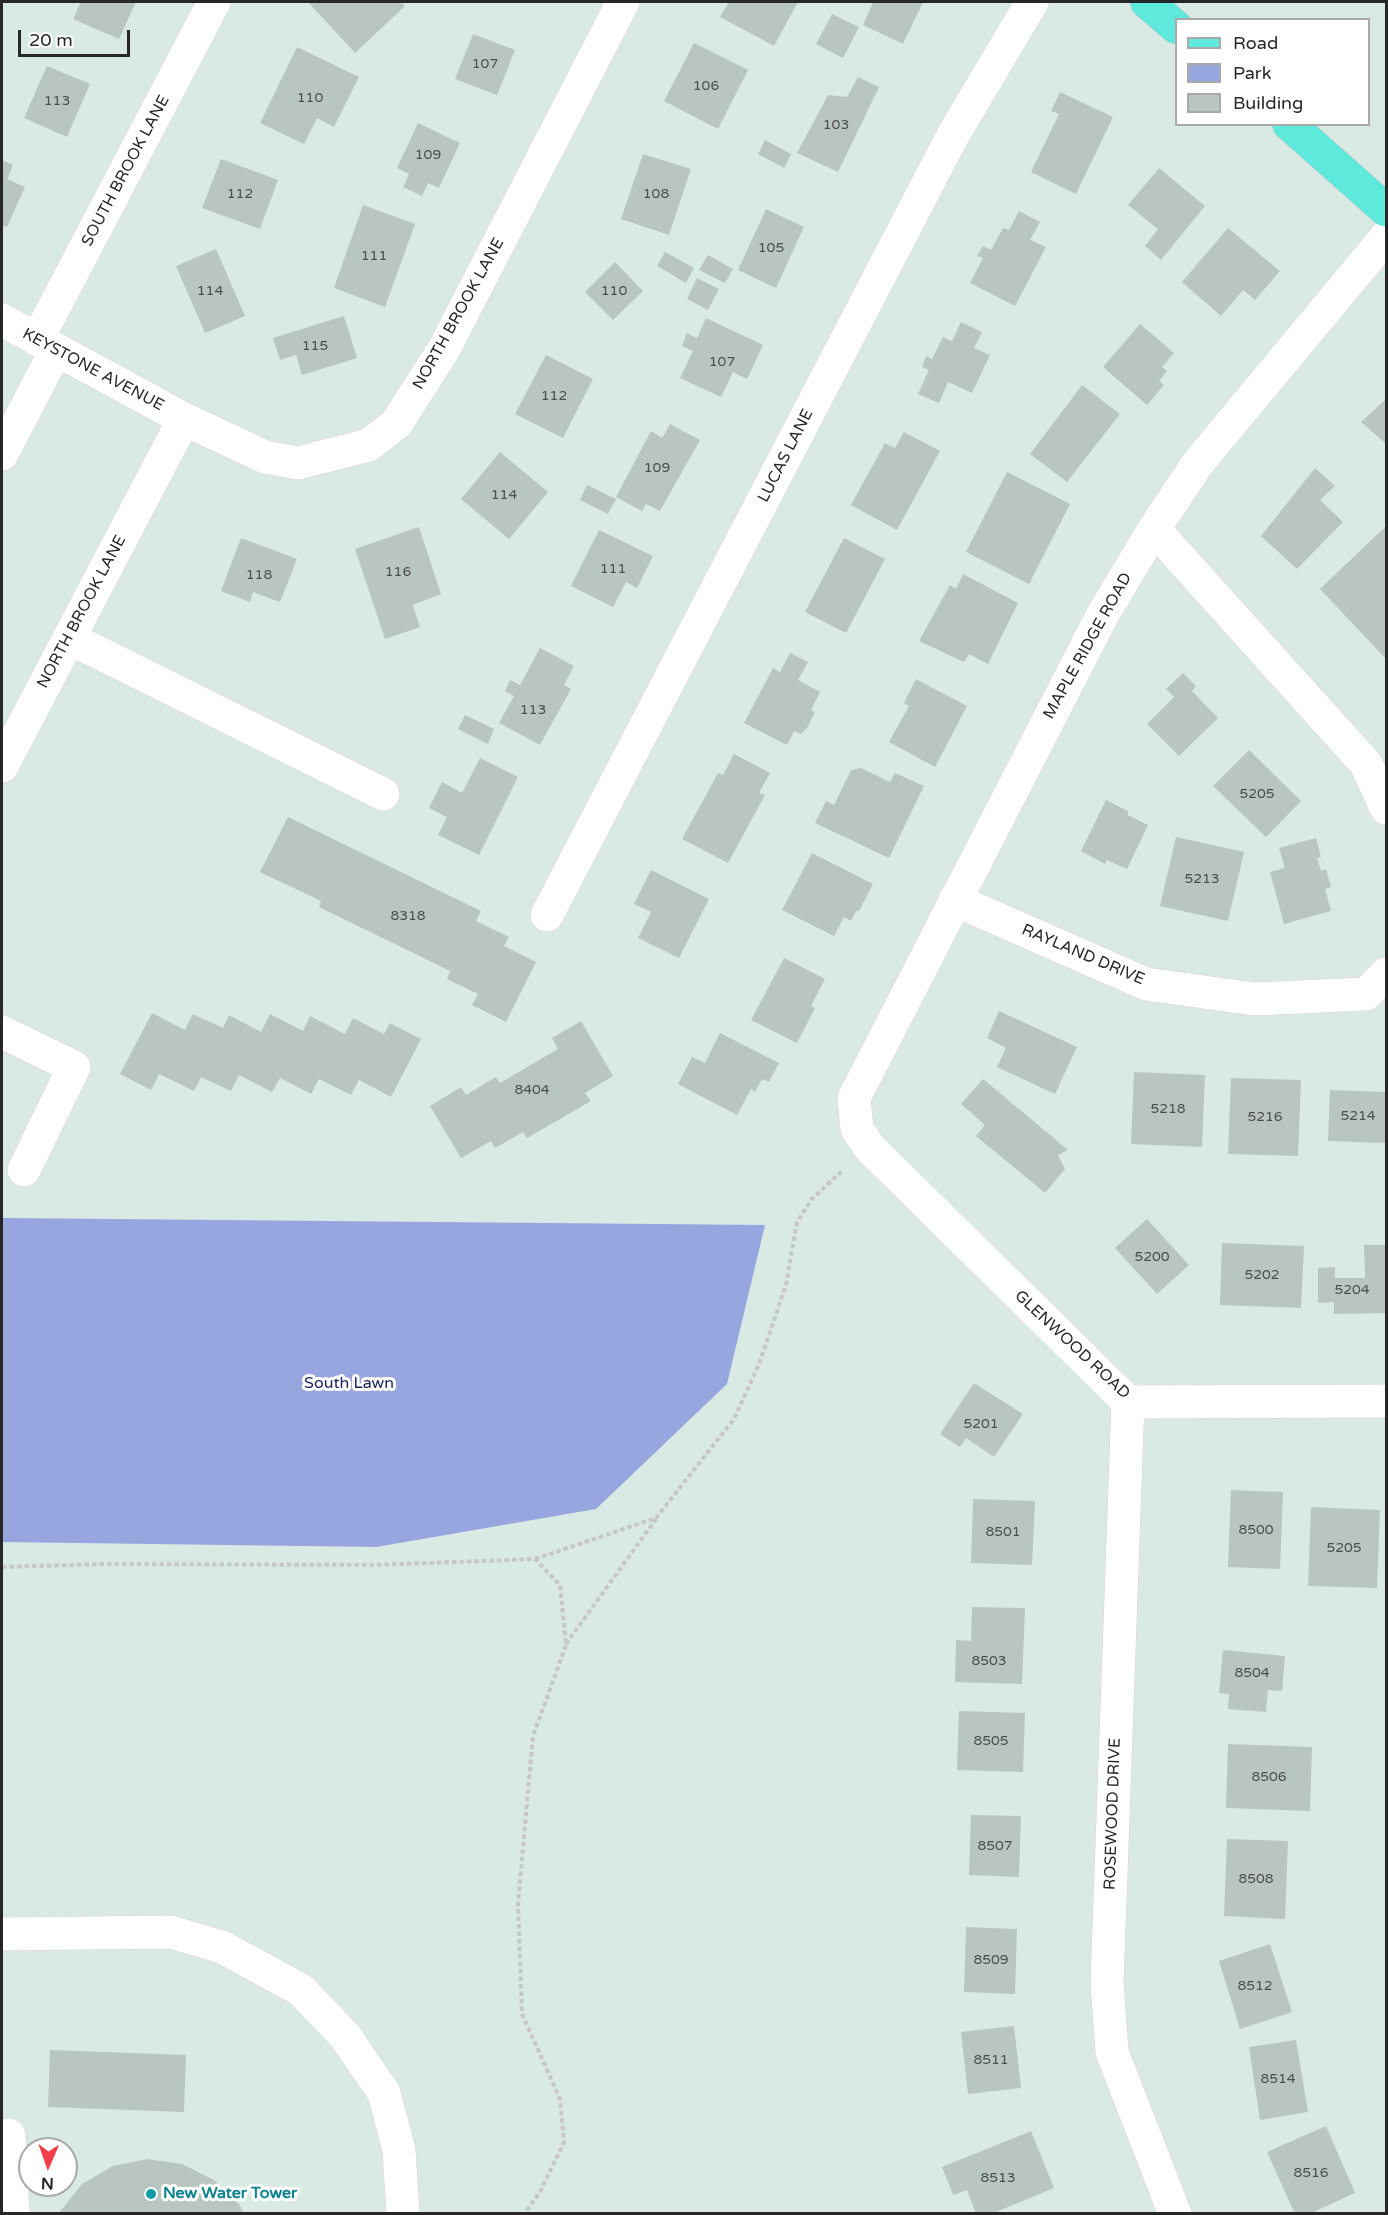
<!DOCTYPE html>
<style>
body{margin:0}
#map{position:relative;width:1388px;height:2215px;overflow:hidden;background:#d9eae5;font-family:"Varela Round",sans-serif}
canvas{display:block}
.frame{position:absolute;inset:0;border:3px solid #272727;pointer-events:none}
.legend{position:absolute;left:1175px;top:18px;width:195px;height:108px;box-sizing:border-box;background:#fff;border:2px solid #a9a9a9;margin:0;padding:8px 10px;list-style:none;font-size:18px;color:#272727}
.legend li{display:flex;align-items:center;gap:12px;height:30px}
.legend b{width:30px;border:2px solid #a9a9a9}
.north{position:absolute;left:18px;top:2137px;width:60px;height:60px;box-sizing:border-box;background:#fff;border:2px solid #a9a9a9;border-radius:50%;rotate:182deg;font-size:16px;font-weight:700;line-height:24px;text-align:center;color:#272727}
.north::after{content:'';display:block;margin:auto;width:21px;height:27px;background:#f23e48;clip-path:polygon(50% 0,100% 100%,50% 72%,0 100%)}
.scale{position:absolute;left:18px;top:30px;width:112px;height:27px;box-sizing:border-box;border:3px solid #272727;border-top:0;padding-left:8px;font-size:18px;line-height:21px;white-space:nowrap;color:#272727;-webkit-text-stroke:4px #fff;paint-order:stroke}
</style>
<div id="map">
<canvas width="1388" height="2215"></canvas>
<div class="frame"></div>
<ul class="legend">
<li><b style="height:8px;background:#5deadc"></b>Road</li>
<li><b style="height:16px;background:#97a6df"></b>Park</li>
<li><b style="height:16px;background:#b9c5c1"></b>Building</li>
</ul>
<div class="north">N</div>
<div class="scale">20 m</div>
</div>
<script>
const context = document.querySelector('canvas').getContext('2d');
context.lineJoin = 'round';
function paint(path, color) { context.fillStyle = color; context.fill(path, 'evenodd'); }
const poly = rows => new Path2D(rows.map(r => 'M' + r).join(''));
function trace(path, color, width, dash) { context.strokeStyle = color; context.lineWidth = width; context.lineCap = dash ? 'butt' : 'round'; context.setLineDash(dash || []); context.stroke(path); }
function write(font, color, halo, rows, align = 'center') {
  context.font = font + ' "Varela Round",sans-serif'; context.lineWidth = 6; context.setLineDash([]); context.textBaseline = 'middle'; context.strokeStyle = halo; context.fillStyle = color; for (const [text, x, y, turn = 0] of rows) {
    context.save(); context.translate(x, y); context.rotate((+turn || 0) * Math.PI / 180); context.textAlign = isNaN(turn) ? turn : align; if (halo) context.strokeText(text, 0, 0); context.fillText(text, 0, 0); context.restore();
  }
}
paint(poly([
 [2,1218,765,1225,727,1384,596,1509,376,1547,2,1542]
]), '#97a6df');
paint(poly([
 [81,2,136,2,119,39,73,19],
 [308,2,401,2,405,6,355,53],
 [729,2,798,2,774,46,720,17],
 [873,2,923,2,903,44,863,25],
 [832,14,859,27,843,58,816,44],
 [473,34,515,50,497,95,455,79],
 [694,43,748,70,718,129,664,101],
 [297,47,359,77,334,127,317,118,304,144,260,123],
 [47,66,90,84,67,137,24,118],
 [858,77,879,87,838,172,797,153,828,95,847,97],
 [1060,92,1113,117,1076,194,1031,172,1059,114,1051,111],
 [418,123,460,143,439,188,428,183,422,196,403,187,409,174,397,168],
 [765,140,791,154,784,168,758,154],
 [643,154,691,169,669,235,621,219],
 [221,159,278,180,260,229,202,208],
 [2,160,13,165,7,179,25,187,7,227,2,225],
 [1159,168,1205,206,1161,260,1145,246,1158,229,1128,205],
 [363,205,415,224,385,307,334,288],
 [766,209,804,227,776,288,738,270],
 [1019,211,1040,222,1030,240,1046,247,1015,306,970,283,983,258,977,256,983,246,991,250,1003,228,1009,230],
 [1228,228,1280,271,1255,300,1243,290,1221,316,1182,282],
 [216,249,245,316,205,333,176,266],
 [665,252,694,268,686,283,657,266],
 [708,255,733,269,725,283,699,270],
 [615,262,643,291,613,320,585,292],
 [697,278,719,289,708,310,687,299],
 [344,316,357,358,302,375,296,355,280,360,273,338],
 [706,318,763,345,747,379,733,372,721,397,680,378,693,351,682,346,687,333,697,338],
 [961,322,982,332,974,348,990,355,972,393,948,382,939,403,918,394,929,370,922,367,926,356,932,359,943,337,952,341],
 [1140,324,1174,353,1162,367,1167,371,1159,381,1164,385,1147,405,1103,367],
 [546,355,593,379,563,438,515,414],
 [1082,385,1120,414,1067,482,1030,454],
 [1386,399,1386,444,1361,422],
 [670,424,700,440,660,511,646,504,642,511,616,497,651,431,662,438],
 [904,432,940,451,897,530,851,505,885,443,895,448],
 [500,452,548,492,509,539,461,499],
 [1315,468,1335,486,1320,500,1343,522,1297,569,1261,536],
 [1007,472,1070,504,1029,584,966,552],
 [587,485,616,499,608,514,580,500],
 [1386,526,1386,659,1320,589],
 [419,527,441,594,413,605,420,627,385,639,355,549],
 [599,530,653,556,637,588,626,582,613,607,571,586],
 [241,538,297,559,280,602,253,592,250,602,221,591],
 [844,538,885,559,846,633,805,612],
 [963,574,1018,603,988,664,969,654,964,662,919,641,950,585,956,589],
 [540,648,574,666,564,685,571,689,540,745,499,723,514,696,505,691,510,680,520,685],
 [790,653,808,662,798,680,820,692,811,710,815,712,807,728,801,734,794,731,787,745,744,723,773,668,780,672],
 [1183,673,1196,686,1192,691,1218,718,1179,756,1147,724,1174,697,1166,689],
 [916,679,967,706,935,767,889,742,909,706,904,703],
 [465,715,494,729,488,744,458,729],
 [1249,750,1301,801,1266,837,1213,786],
 [734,754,770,773,759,793,765,795,728,863,682,839,718,773,723,775],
 [480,758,518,777,479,855,438,835,447,817,429,808,442,782,462,793],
 [861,768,890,782,895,773,924,786,889,858,815,823,826,801,834,805,851,770],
 [1106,800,1128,811,1128,815,1148,825,1127,869,1107,860,1105,864,1081,851],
 [288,817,481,911,476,921,509,937,504,946,536,962,506,1022,472,1005,478,994,447,979,450,971,319,907,321,901,260,872],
 [1176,837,1244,852,1228,921,1160,906],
 [1316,838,1321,857,1317,858,1321,871,1326,869,1331,887,1325,889,1331,911,1284,924,1270,872,1285,868,1279,848],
 [812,853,873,884,859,911,856,911,851,921,844,917,834,936,782,910],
 [651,870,709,899,679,958,638,938,651,912,634,904],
 [784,958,825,979,811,1006,815,1008,797,1043,751,1020],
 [999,1011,1077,1047,1055,1094,997,1067,1006,1048,987,1038],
 [152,1013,185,1030,193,1014,223,1028,229,1015,261,1032,270,1014,303,1031,310,1016,345,1034,353,1018,384,1034,390,1023,421,1039,391,1097,359,1080,351,1095,319,1079,311,1094,280,1078,272,1092,239,1075,231,1091,201,1077,194,1091,159,1074,151,1090,120,1074],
 [581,1021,613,1076,585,1093,591,1101,527,1138,523,1132,495,1148,491,1141,461,1158,430,1106,461,1087,466,1095,496,1077,500,1083,558,1049,552,1038],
 [720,1033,779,1063,769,1082,762,1079,755,1092,751,1089,737,1115,678,1084,692,1057,705,1063],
 [1134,1072,1205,1075,1202,1147,1131,1144],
 [1231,1078,1301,1080,1298,1156,1228,1154],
 [983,1079,1068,1150,1058,1155,1065,1169,1045,1193,976,1136,985,1125,961,1104],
 [1330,1090,1386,1092,1386,1143,1328,1141],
 [1147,1219,1189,1265,1157,1294,1115,1248],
 [1222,1243,1304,1246,1301,1308,1220,1305],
 [1364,1245,1386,1245,1386,1313,1334,1314,1334,1302,1318,1303,1318,1268,1335,1267,1335,1278,1365,1278],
 [974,1383,1023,1414,994,1457,966,1438,960,1447,940,1434],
 [1231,1490,1283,1492,1280,1569,1228,1567],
 [973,1499,1035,1501,1032,1565,971,1563],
 [1311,1507,1380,1510,1377,1588,1308,1586],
 [972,1607,1025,1608,1022,1684,955,1682,956,1640,971,1641],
 [1223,1650,1285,1656,1282,1691,1268,1690,1266,1712,1228,1709,1229,1694,1219,1693],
 [959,1711,1025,1713,1023,1772,957,1770],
 [1228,1744,1312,1747,1310,1811,1226,1808],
 [971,1815,1021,1816,1019,1877,969,1875],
 [1227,1839,1288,1841,1285,1919,1224,1916],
 [966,1927,1017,1929,1015,1994,964,1992],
 [1270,1944,1292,2012,1240,2029,1219,1961],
 [1014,2026,1021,2088,968,2094,961,2032],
 [1296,2040,1308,2112,1260,2120,1249,2047],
 [50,2050,186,2055,184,2112,48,2107],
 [1326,2126,1355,2193,1309,2214,1295,2214,1267,2152],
 [1031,2131,1054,2188,991,2214,976,2214,967,2190,953,2195,942,2167],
 [147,2159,182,2164,214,2180,239,2204,244,2214,58,2214,82,2184,113,2166]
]), '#b9c5c1');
const minor = poly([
 [1386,237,1198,463,1154,529,1103,614,854,1098,857,1129,870,1148,1128,1402,1386,1401],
 [2,320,184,419,265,457,298,463,369,445,396,424,444,349,623,2],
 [37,340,214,2],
 [2,454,56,350],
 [1154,529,1366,764,1386,808],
 [69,638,383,794],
 [2,766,184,419],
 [955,900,1146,984,1254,999,1366,994,1386,974],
 [547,915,952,137,1032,2],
 [2,1032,74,1067,24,1170],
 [1128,1402,1107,1983,1112,2052,1175,2214],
 [2,1934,171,1932,222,1947,301,1990,345,2036,384,2093,399,2150,403,2214],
 [9,2135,13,2214]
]);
const major = poly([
 [1147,2,1176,27],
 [1289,124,1386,210]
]);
trace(minor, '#e0cfd0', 34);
trace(major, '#c7c7c7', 34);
trace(poly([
 [535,1559,656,1518,734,1419,759,1364,786,1285,797,1222,812,1199,842,1171],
 [2,1567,106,1564,373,1565,535,1559,560,1585,566,1645,533,1736,518,1904,522,2014,560,2099,564,2142,540,2192,524,2214],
 [566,1644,656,1519]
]), '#c7c7c7', 4, [4.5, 3]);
trace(minor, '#fff', 33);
trace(major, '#5deadc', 33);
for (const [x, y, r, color] of [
 [151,2194,6,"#0f9aa8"]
]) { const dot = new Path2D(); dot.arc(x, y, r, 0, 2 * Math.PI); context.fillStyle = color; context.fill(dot); trace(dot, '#fff', 2); }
write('14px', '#4c4e4e', null, [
 ["107",485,64],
 ["106",706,86],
 ["110",310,98],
 ["113",57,101],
 ["103",836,125],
 ["109",428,155],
 ["112",240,194],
 ["108",656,194],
 ["105",771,248],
 ["111",374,256],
 ["114",210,291],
 ["110",614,291],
 ["115",315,346],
 ["107",722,362],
 ["112",554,396],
 ["109",657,468],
 ["114",504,495],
 ["111",613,569],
 ["116",398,572],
 ["118",259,575],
 ["113",533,710],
 ["5205",1257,794],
 ["5213",1202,879],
 ["8318",408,916],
 ["8404",532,1090],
 ["5218",1168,1109],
 ["5214",1358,1116],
 ["5216",1265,1117],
 ["5200",1152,1257],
 ["5202",1262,1275],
 ["5204",1352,1290],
 ["5201",981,1424],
 ["8500",1256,1530],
 ["8501",1003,1532],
 ["5205",1344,1548],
 ["8503",989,1661],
 ["8504",1252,1673],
 ["8505",991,1741],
 ["8506",1269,1777],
 ["8507",995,1846],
 ["8508",1256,1879],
 ["8509",991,1960],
 ["8512",1255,1986],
 ["8511",991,2060],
 ["8514",1278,2079],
 ["8516",1311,2173],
 ["8513",998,2178]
]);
write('16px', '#272727', '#fff', [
 ["SOUTH BROOK LANE",126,171,-62],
 ["NORTH BROOK LANE",459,314,-61],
 ["KEYSTONE AVENUE",93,370,28],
 ["LUCAS LANE",786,456,-63],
 ["NORTH BROOK LANE",82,612,-62],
 ["MAPLE RIDGE ROAD",1088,646,-61],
 ["RAYLAND DRIVE",1083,955,23],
 ["GLENWOOD ROAD",1072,1345,43],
 ["ROSEWOOD DRIVE",1113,1814,-88]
]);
write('16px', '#1c2160', '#fff', [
 ["South Lawn",349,1384]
]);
write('bold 16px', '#0d838f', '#fff', [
 ["New Water Tower",163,2194]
], 'left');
</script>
